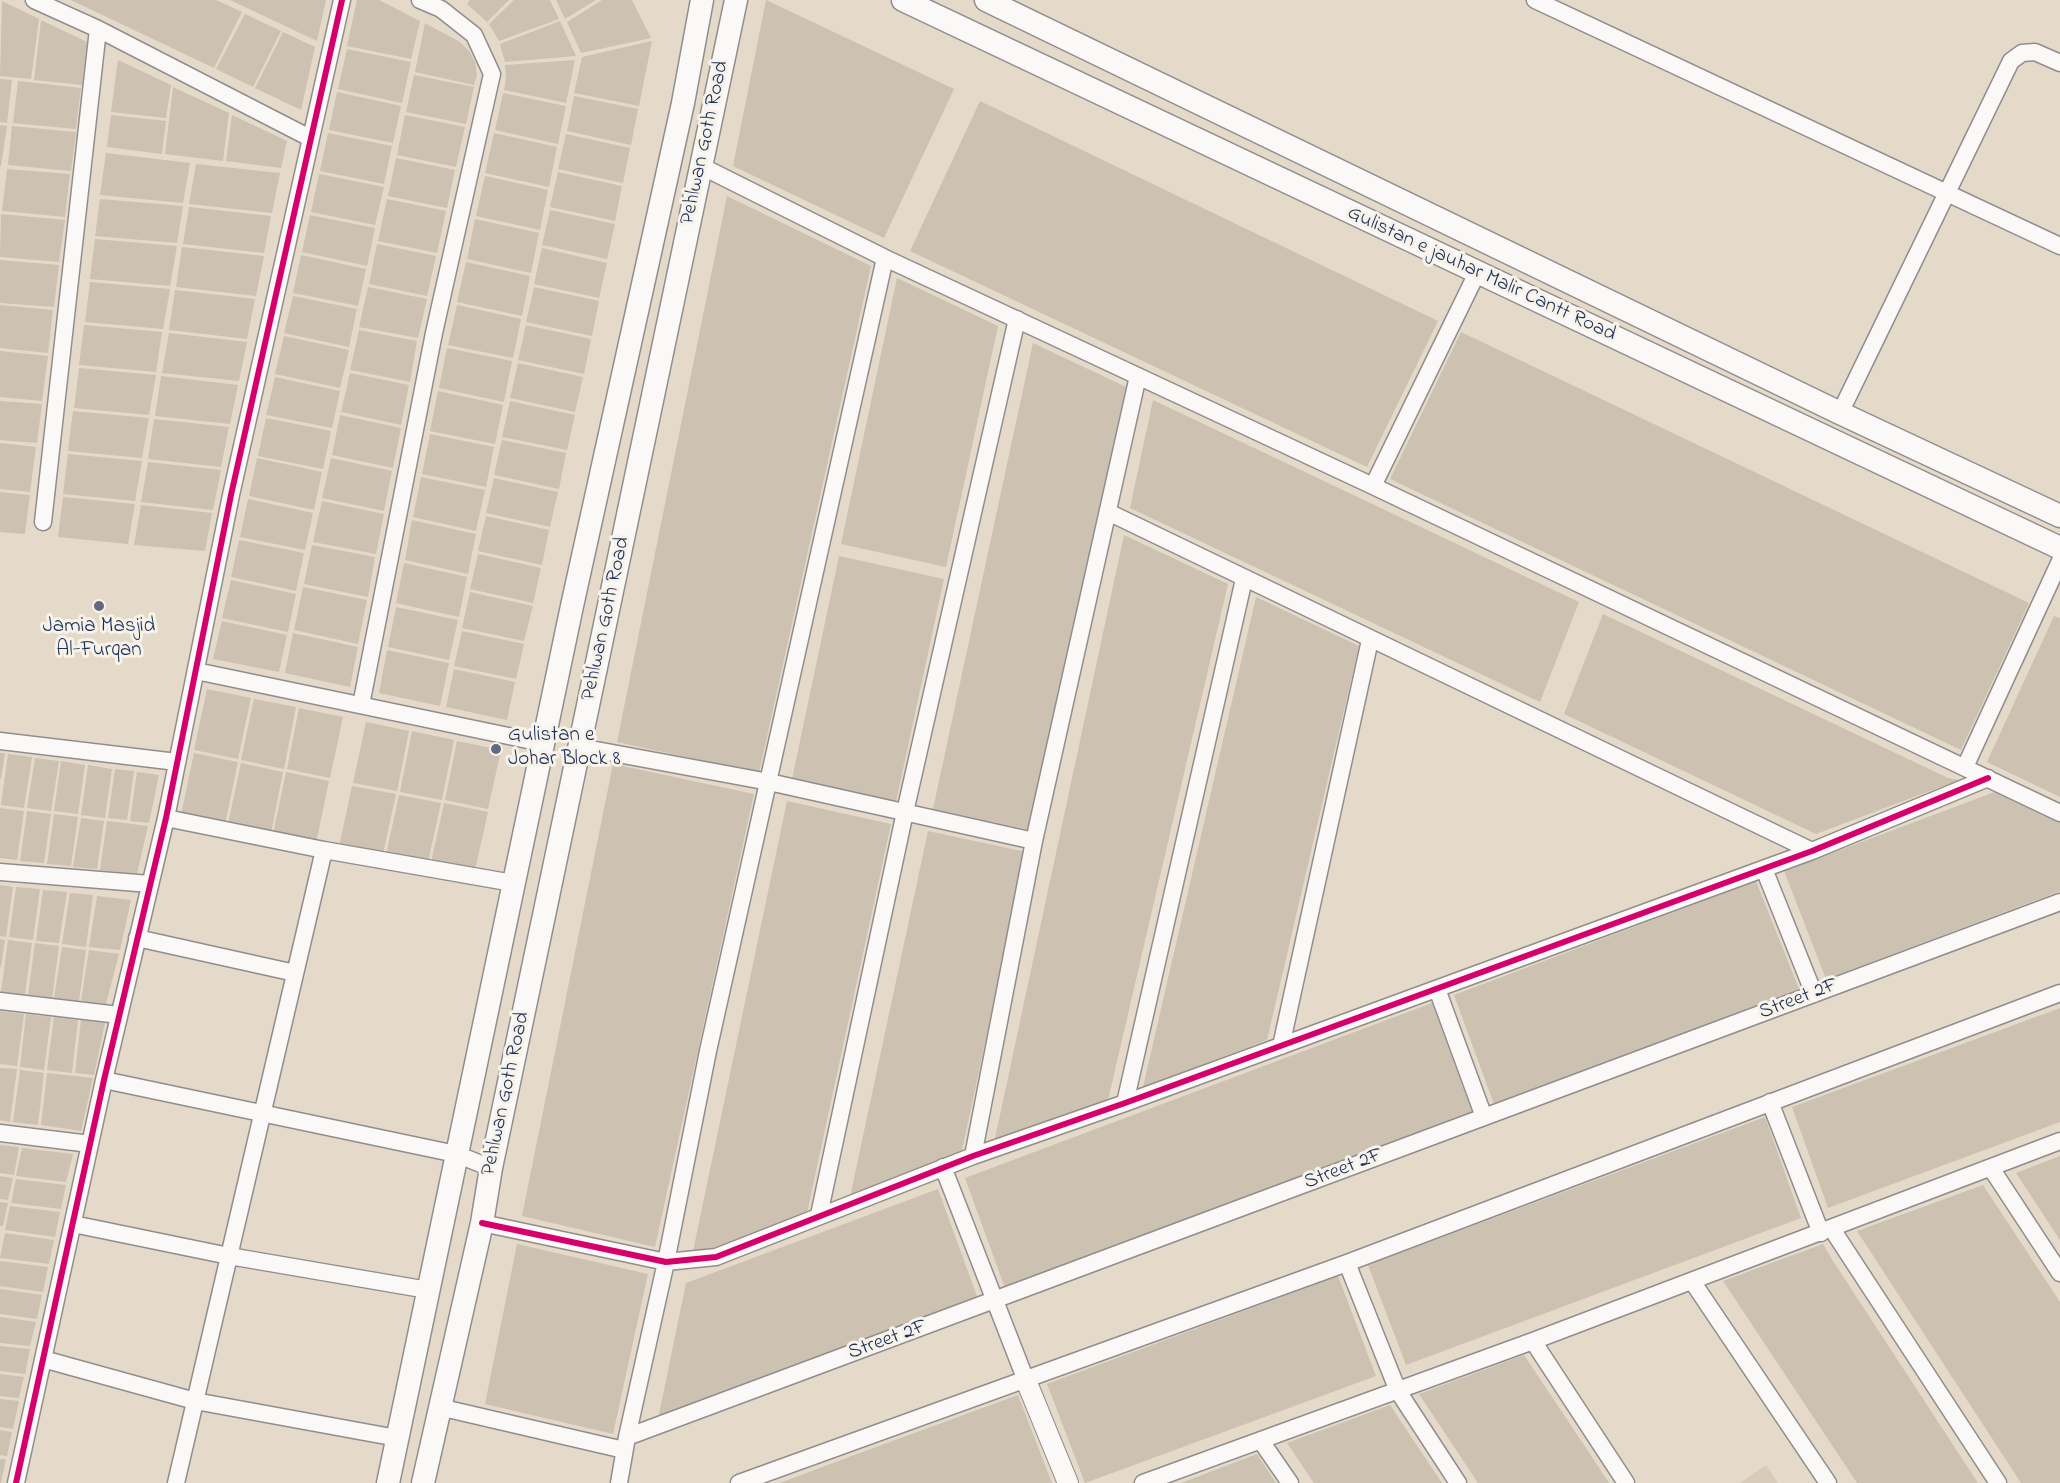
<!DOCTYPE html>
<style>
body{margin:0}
canvas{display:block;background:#e5d9c9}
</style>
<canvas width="2060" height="1483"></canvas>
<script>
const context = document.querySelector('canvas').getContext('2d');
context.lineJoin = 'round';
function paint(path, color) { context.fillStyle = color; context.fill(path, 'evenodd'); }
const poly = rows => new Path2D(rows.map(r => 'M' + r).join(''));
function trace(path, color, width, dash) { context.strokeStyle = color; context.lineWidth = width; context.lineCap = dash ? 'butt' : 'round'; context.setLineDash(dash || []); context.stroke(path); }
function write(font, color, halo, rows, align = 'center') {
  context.font = font + ' "Indie Flower",sans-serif'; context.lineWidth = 6; context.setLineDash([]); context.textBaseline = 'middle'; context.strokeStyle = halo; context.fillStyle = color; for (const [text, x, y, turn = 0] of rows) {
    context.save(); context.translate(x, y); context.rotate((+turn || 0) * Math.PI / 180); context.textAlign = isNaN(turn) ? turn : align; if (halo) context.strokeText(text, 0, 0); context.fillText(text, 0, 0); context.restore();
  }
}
paint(poly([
 [1766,1465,1778,1483,1740,1483]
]), '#d8cbb9');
paint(poly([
 [71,0,216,0,242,12,214,68],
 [230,0,326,0,317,41],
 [357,0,379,0,420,21,411,59,347,46],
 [470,0,509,0,487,22,467,4],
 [514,0,550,0,559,19,499,41,489,24],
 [556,0,596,0,565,19],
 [602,0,632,0,651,38,581,53,567,22],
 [766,0,954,89,884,238,733,166],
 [2,1,39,19,31,79,0,76],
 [245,14,281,31,253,87,216,69],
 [41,20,87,42,82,85,34,80],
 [560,21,576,56,505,62,500,44],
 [425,23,460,42,469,51,475,62,477,75,474,85,415,72],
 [283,32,315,47,301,110,255,88],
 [652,41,639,106,574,93,582,57],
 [347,49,411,62,402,103,338,89],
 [118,60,171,85,166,118,111,112],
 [575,60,566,103,504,90,506,78,505,65],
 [414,75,474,87,466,124,406,112],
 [0,79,12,80,7,123,0,122],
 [18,81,81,88,76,129,13,123],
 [173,87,229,113,223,161,165,154],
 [337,92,401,106,393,143,329,130],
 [503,93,566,106,558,144,495,130],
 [574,96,638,109,631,145,567,131],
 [980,101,1438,321,1367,467,910,251],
 [111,115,166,121,162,154,107,147],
 [232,115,287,141,281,168,226,161],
 [405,115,465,127,456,167,397,155],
 [0,125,7,126,1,166,0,166],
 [12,126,76,132,71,171,8,165],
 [328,133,392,146,384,184,320,171],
 [494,133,557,147,549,187,485,173],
 [566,134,630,148,623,183,558,169],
 [106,153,190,163,183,203,100,195],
 [396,158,455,170,447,208,388,196],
 [196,164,280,173,272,213,189,204],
 [7,169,70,174,65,217,2,211],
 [558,172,622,186,615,221,550,207],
 [319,174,384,187,375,225,311,212],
 [485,176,548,190,540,230,476,216],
 [727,196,871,266,759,773,617,742],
 [100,199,183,206,177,243,95,236],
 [387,199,446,211,437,253,378,241],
 [189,207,271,216,264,253,183,244],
 [550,210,615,224,607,259,542,245],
 [1,214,65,220,59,262,0,257],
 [310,215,375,228,367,266,302,252],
 [475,219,539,233,531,273,467,259],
 [95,239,177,246,170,286,90,279],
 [377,244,436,256,427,296,369,284],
 [182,247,264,256,256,296,176,287],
 [542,248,607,263,599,298,534,284],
 [301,255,366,269,358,306,293,293],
 [0,260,59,265,54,307,0,303],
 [466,262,530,276,522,316,457,302],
 [897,278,998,326,946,567,841,544],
 [90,282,170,289,163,329,85,322],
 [368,287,427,299,418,338,359,327],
 [534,287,599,301,592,336,526,322],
 [175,290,255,299,247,339,169,330],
 [293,296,357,309,349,347,284,333],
 [0,305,53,310,48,353,0,348],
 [457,305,521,319,513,358,448,345],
 [84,325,162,332,156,372,79,365],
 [526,325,591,339,584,374,518,360],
 [359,330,417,341,410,382,350,370],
 [1461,332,2029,603,1961,750,1390,479],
 [169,333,247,342,239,381,162,373],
 [284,336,349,350,340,388,275,374],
 [1033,343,1126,387,1030,830,933,809],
 [447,348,512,361,504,402,439,388],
 [0,351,48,356,42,401,0,397],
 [518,363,583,377,575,412,510,398],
 [79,368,156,375,149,415,74,408],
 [350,373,409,385,401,425,341,412],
 [161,376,238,385,230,424,155,416],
 [275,377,340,391,332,428,266,415],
 [438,391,503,405,495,444,430,431],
 [1153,400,1579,602,1540,702,1130,508],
 [0,401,42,404,37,443,0,440],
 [510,401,575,415,567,450,502,437],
 [73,411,149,418,142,458,68,451],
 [340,415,401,428,393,468,332,455],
 [266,418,331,431,323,469,258,456],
 [154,419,229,427,221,467,148,459],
 [430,434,494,447,486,487,422,474],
 [502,440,566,453,559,489,494,475],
 [0,443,36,447,30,492,0,489],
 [68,454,142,461,135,501,63,494],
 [257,458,322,472,314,510,249,496],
 [331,458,392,471,384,511,322,498],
 [148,462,221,470,213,510,141,502],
 [421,477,485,490,476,531,413,517],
 [494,478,558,492,550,527,486,513],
 [0,492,30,495,25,534,0,532],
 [63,497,135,504,128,544,58,537],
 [248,499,313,513,305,550,240,537],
 [322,501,384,514,376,554,313,542],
 [141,505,212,513,205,551,134,545],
 [486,516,549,530,542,565,478,551],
 [412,520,476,534,468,574,405,560],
 [1124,535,1228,584,1108,1100,994,1143],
 [239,540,304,553,296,591,231,577],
 [312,545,375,557,368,597,304,584],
 [478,554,541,568,533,603,470,589],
 [839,556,944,579,896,802,792,779],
 [404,563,467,577,459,617,396,603],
 [231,580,296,594,288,632,222,618],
 [303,587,367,600,358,644,294,630],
 [470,592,533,606,524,641,462,628],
 [1256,597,1359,646,1267,1040,1143,1087],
 [396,607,458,620,449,660,388,647],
 [1603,614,1948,778,1959,780,1816,834,1564,714],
 [2054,616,2060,618,2060,797,1987,762],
 [222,621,287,635,279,672,213,659],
 [462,631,524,644,516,679,454,666],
 [293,633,358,647,350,687,285,673],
 [387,650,449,663,440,706,379,693],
 [454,669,515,682,507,720,446,707],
 [207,689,251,698,238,759,194,750],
 [254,699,296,707,284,769,241,760],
 [299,708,343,717,330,778,287,769],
 [366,722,409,731,397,791,353,783],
 [412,731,454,740,442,800,400,792],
 [457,741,501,750,488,809,445,800],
 [0,753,5,753,1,779,0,779],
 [194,753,238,762,225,824,181,815],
 [8,754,32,757,24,808,1,805],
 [35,758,59,761,51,811,27,808],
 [61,761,85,765,78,814,54,811],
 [241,763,283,772,271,833,228,824],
 [613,764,754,794,655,1247,522,1216],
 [88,765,112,769,105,818,81,815],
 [115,769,134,771,127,820,108,818],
 [137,772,159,775,149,823,130,821],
 [286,772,329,781,316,843,273,834],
 [352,786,396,794,383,854,339,847],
 [2000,790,2060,818,2060,891,1826,979,1784,871],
 [399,795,441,803,428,862,386,855],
 [787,801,891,824,807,1213,692,1256],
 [444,803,488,812,475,870,431,863],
 [0,808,24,811,17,860,0,858],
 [27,811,51,814,44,863,20,861],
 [54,814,78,817,71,866,47,864],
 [81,818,104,821,97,869,73,867],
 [107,821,148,826,137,874,100,870],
 [928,831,1026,852,961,1155,850,1197],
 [1756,881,1799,989,1494,1104,1454,995],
 [0,885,13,887,6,937,0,936],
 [16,887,40,889,33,940,9,937],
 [43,890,67,892,59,943,36,941],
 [70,893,93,895,86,947,62,944],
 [97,896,131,900,120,950,89,947],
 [0,939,5,940,1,967,0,967],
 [8,940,32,943,25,995,1,992],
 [35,943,59,946,52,998,28,995],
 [62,947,86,950,79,1001,54,998],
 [89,950,119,954,106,1004,81,1001],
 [1432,1003,1472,1112,1005,1288,965,1178],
 [2060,1008,2060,1122,1828,1208,1792,1107],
 [0,1011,24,1014,17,1066,0,1064],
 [26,1014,51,1017,44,1070,20,1067],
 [54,1017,78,1020,72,1073,47,1070],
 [81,1020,105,1023,94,1075,75,1073],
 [0,1068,17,1069,10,1122,0,1120],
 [20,1070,44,1073,38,1125,13,1122],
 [47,1073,93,1078,81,1131,41,1125],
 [1765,1117,1801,1218,1406,1365,1368,1265],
 [0,1145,19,1147,14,1175,0,1173],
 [22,1148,73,1154,66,1182,16,1176],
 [2060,1156,2060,1240,2016,1173],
 [0,1176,13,1178,8,1200,0,1199],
 [16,1179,66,1185,61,1209,11,1203],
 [1983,1185,2060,1302,2060,1483,2021,1483,1857,1231],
 [938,1189,978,1299,658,1419,686,1283],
 [0,1202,8,1203,3,1226,0,1226],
 [10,1206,60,1212,55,1237,5,1230],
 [5,1233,54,1240,49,1264,0,1258],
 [517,1244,648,1274,613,1434,485,1404],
 [1823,1244,1833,1261,1978,1483,1857,1483,1723,1281],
 [0,1261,48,1267,43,1292,0,1286],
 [1338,1276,1376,1376,1085,1483,1047,1384],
 [0,1289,42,1295,37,1319,0,1314],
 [0,1317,36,1322,30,1346,0,1343],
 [0,1346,30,1349,25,1374,0,1371],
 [1524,1355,1592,1457,1609,1483,1478,1483,1419,1394],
 [0,1374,24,1377,19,1398,0,1396],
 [1018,1395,1052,1483,780,1483,857,1454],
 [0,1399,19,1401,13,1429,0,1427],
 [1390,1405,1442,1483,1314,1483,1287,1443],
 [0,1430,12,1432,7,1456,0,1455],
 [1257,1454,1276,1483,1181,1483],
 [0,1459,6,1459,1,1483,0,1483]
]), '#cdc1b2');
const minor = poly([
 [34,0,98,29,310,138],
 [1535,0,2060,246],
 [701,166,885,258,1373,486,2060,813],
 [1840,413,2011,61,2022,53,2035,52,2060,63],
 [1373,486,1477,273],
 [1108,512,1812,851],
 [43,522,98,29],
 [196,671,542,743],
 [361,705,434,333,492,74,474,35,441,9,420,0],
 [0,741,177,762],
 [580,747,769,782,1034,841],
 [1965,767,2060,561],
 [166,818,324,850,513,883],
 [1764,869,1814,994],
 [0,872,150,884],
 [137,938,295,973],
 [1437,989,1484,1117],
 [0,1001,119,1015],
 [1281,1046,1370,640],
 [104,1080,456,1154,491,1168],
 [1770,1102,1821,1233],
 [1125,1103,1244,579],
 [0,1133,90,1144],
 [973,1156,1034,841,1138,376],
 [943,1167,1025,1378],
 [1991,1168,2060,1273],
 [819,1215,905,812,1017,319],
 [482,1223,666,1262,716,1257,973,1156,1125,1103,1812,851,1988,778],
 [73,1224,229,1256,428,1290],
 [1832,1229,1998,1483],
 [1347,1263,1398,1391,1458,1483],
 [1692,1281,1828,1483],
 [1533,1341,1626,1483],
 [43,1359,195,1401,397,1438],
 [439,1407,624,1450],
 [627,1437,2060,902],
 [1261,1441,1290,1483],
 [16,1483,104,1080,166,818,231,495,342,0],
 [176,1483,324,850],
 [619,1483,627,1437,666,1262,708,1051,885,258],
 [739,1483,1347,1263,2060,993],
 [1143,1483,1533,1341,2060,1141]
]);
const tertiary = poly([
 [1025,1378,1068,1483]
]);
const secondary = poly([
 [903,0,2060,548],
 [986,0,1840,413,2060,516],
 [388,1483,572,606,683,103,702,0],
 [423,1483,482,1223,491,1168,736,0]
]);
trace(minor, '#908e8d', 19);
trace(tertiary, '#908e8d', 22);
trace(secondary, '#908e8d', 25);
trace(minor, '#fbf9f7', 16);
trace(tertiary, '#fbf9f7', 20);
trace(secondary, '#fbf9f7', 22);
trace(poly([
 [482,1223,666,1262,716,1257,973,1156,1125,1103,1812,851,1988,778],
 [16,1483,104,1080,166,818,231,495,342,0]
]), '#d6006c', 6);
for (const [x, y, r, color] of [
 [99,606,6,"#626a83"],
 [496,749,6,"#626a83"]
]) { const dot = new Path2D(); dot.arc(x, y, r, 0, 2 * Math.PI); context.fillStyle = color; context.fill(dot); trace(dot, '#f7f3e8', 2); }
write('21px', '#1b2f5e', '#f7f3e8', [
 ["Pehlwan Goth Road",706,143,-78],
 ["Gulistan e jauhar Malir Cantt Road",1481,275,25],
 ["Pehlwan Goth Road",607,619,-78],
 ["Street 2F",1799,1000,-21],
 ["Pehlwan Goth Road",507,1094,-78],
 ["Street 2F",1344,1170,-21],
 ["Street 2F",888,1341,-20]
]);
write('21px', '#1b2f5e', '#f7f3e8', [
 ["Jamia Masjid",99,628],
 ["Al-Furqan",99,652],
 ["Gulistan e",508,737,"left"],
 ["Johar Block 8",508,761,"left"]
]);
</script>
